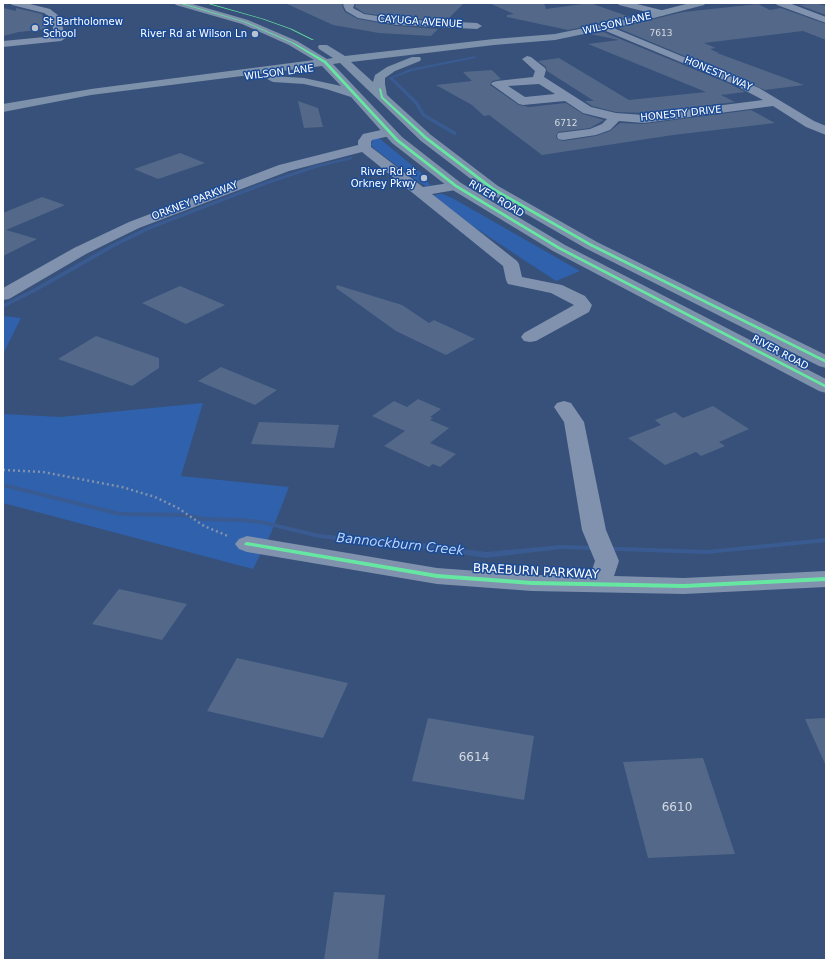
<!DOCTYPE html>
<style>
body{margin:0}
#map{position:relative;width:829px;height:963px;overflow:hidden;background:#37517a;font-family:"DejaVu Sans",sans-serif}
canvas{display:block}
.frame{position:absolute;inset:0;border:4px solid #fff;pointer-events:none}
</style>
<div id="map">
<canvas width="829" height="963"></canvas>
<div class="frame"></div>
</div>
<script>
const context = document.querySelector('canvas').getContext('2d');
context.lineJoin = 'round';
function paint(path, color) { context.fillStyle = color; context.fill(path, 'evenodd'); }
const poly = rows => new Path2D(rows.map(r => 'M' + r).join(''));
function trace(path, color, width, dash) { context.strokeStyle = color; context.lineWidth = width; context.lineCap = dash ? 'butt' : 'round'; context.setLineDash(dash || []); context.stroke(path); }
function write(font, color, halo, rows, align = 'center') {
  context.font = font + ' "DejaVu Sans",sans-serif'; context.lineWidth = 3; context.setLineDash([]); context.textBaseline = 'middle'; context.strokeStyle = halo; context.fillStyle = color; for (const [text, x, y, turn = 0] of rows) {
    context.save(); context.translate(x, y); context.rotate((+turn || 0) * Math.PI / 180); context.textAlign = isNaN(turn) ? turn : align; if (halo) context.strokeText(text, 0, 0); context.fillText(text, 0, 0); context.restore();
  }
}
paint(poly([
 [373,138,379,138,425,176,421,177,431,185,426,186,416,180,376,150,371,145],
 [437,194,443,194,454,199,580,271,556,281,468,223,434,196],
 [3,316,21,318,3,354],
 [203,403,181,476,289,487,271,533,253,569,3,503,3,414,60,417]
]), '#3061ac');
paint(poly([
 [475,56,476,58,412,71,393,78,418,102,425,114,456,132,456,135,454,135,422,116,415,104,389,78,410,69,475,56],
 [351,157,352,157,352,159,319,167,268,184,151,229,116,246,37,291,3,308,3,304,33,289,112,244,147,227,264,182,316,165,351,157],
 [3,483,120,512,184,513,204,517,242,518,261,520,319,534,348,537,368,536,486,552,561,545,707,550,826,538,826,542,707,554,561,549,486,558,368,540,348,541,319,538,261,524,242,522,204,521,184,517,120,516,3,487,3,483]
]), '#3a5b91');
paint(poly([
 [285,3,343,3,342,6,345,12,358,19,397,26,438,29,431,36,379,33,333,25],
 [356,3,464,3,447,20,397,18,364,13,355,7],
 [489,3,544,3,546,9,590,3,630,17,568,30,507,17,507,15,514,14],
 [815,3,826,6,826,15,799,5],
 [758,4,770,10,781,8,826,24,826,40,803,31,704,43,716,48,710,49,719,53,717,53,804,85,765,90,618,28,683,12],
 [3,8,16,11,16,8,42,14,47,29,19,32,3,36],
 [603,32,730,84,745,92,721,95,735,102,644,113,616,112,592,106,585,101,594,101,547,71,546,67,538,61,559,58,629,100,706,92,588,44,619,40,590,34],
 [492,70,501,79,492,81,490,85,519,105,529,107,566,103,583,114,604,120,590,128,558,132,556,136,557,139,563,141,596,136,610,131,620,123,644,124,751,110,775,123,673,135,542,155,489,115,484,116,472,105,436,85,472,81,463,72],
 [298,101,318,108,323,127,304,128],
 [180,153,205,163,158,179,134,169],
 [42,197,65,205,6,230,37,239,3,256,3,213],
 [337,285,402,305,429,323,434,320,475,339,446,355,396,331,336,288],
 [180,286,225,305,186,324,142,303],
 [96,336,159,358,159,368,132,386,58,359],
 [221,367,277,390,255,405,198,381],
 [418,399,441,409,430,417,433,418,430,420,449,428,430,443,456,454,440,467,433,464,429,467,384,446,405,431,372,416,394,401,407,407],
 [713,406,749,429,719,442,725,446,701,456,696,452,665,465,628,438,661,425,655,420,675,412,683,418],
 [259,422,339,425,334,448,251,444],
 [119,589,187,604,162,640,92,624],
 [237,658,348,683,323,738,207,711],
 [428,718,534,736,524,800,412,781],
 [826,718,826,766,805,719],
 [703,758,735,854,648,858,623,762],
 [334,892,385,895,378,960,324,960]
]), '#546989');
trace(poly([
 [3,470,43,472,122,487,155,497,178,508,204,526,228,536]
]), '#8092ad', 2.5, [2, 3]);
paint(poly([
 [10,3,26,3,50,9,59,16,66,38,61,41,3,47,3,41,55,36,50,17,44,13,12,5,10,3],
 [345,3,355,3,353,8,364,14,397,19,477,23,482,26,477,29,397,25,358,18,346,11,343,5,345,3],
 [617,3,633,3,665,11,667,13,662,16,619,5,617,3],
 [775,3,789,3,826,17,826,23,777,5,775,3],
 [604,24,759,88,814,121,826,126,826,135,806,127,773,106,644,123,619,121,610,130,596,135,563,140,558,139,557,136,558,133,590,129,602,124,607,119,583,113,565,101,523,105,519,104,491,84,493,82,497,81,533,77,535,71,522,59,527,56,531,57,545,68,546,70,544,77,591,107,616,113,644,115,763,100,731,83,601,29,599,27,604,24],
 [539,84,555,94,525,97,508,86,539,84],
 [390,128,394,129,396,132,394,135,372,140,371,142,371,147,423,187,456,182,461,183,463,186,461,189,432,194,517,261,519,264,522,277,562,285,585,296,592,305,589,312,536,341,530,342,524,341,521,337,524,333,574,305,551,293,508,284,506,280,503,266,362,152,289,171,139,228,86,254,9,299,3,300,3,288,74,248,129,222,279,165,358,145,358,141,363,134,390,128],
 [564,401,571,403,584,422,606,530,619,561,614,576,684,578,826,571,826,587,684,594,532,591,437,584,247,552,239,549,235,544,239,539,247,536,437,568,532,575,590,576,595,561,582,530,564,422,554,407,557,403,564,401]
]), '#8092ad');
paint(poly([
 [174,3,189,3,248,20,297,41,327,59,333,58,319,49,318,47,319,45,327,45,345,56,494,39,555,34,627,19,690,3,706,3,704,5,627,25,555,40,494,45,351,62,373,82,375,75,387,67,412,57,420,57,421,59,420,61,395,71,385,78,385,84,387,95,431,135,498,186,597,242,826,355,826,368,819,366,585,248,488,192,421,141,340,63,333,64,402,137,461,183,565,245,826,379,826,393,819,391,553,251,451,189,392,143,351,97,326,89,304,84,273,82,267,79,273,76,304,78,341,86,322,66,91,95,3,112,3,104,91,89,314,60,289,45,242,24,176,5,174,3]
]), '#7e91ab');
paint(poly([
 [178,3,181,3,246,22,294,43,326,61,398,139,457,185,560,247,826,385,826,388,558,249,455,187,396,141,324,63,292,43,244,22,178,3],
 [205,3,208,3,264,19,292,29,314,40,312,40,290,29,262,19,205,3],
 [379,88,381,89,383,97,427,137,494,188,592,244,826,360,826,363,590,246,492,190,425,139,381,98,379,88],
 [247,542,437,574,532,581,684,584,826,577,826,581,684,588,532,585,437,578,245,545,244,544,245,543,247,542]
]), '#66e7a1');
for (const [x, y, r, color] of [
 [35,28,4,"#b9c2d0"],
 [255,34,4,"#b9c2d0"],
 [424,178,4,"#b9c2d0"]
]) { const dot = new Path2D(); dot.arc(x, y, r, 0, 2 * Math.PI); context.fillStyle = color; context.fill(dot); trace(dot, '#1b4b96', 1.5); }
write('9px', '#d4dae2', null, [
 ["7613",661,34],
 ["6712",566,124]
]);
write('10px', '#fff', '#1b4b96', [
 ["St Bartholomew",43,22,"left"],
 ["School",43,34,"left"],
 ["River Rd at Wilson Ln",247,34],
 ["River Rd at",416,172],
 ["Orkney Pkwy",416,184]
], 'right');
write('10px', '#fff', '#1b4b96', [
 ["CAYUGA AVENUE",420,22,4],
 ["WILSON LANE",617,24,-13],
 ["WILSON LANE",279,73,-7],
 ["HONESTY WAY",718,74,23],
 ["HONESTY DRIVE",681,114,-6],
 ["RIVER ROAD",496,199,31],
 ["ORKNEY PARKWAY",195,201,-21],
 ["RIVER ROAD",780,353,28]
]);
write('12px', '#fff', '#1b4b96', [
 ["BRAEBURN PARKWAY",536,572,3]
]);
write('12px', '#d4dae2', null, [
 ["6614",474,758],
 ["6610",677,808]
]);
write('italic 13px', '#bad3f6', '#1b4b96', [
 ["Bannockburn Creek",400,545,6]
]);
</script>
